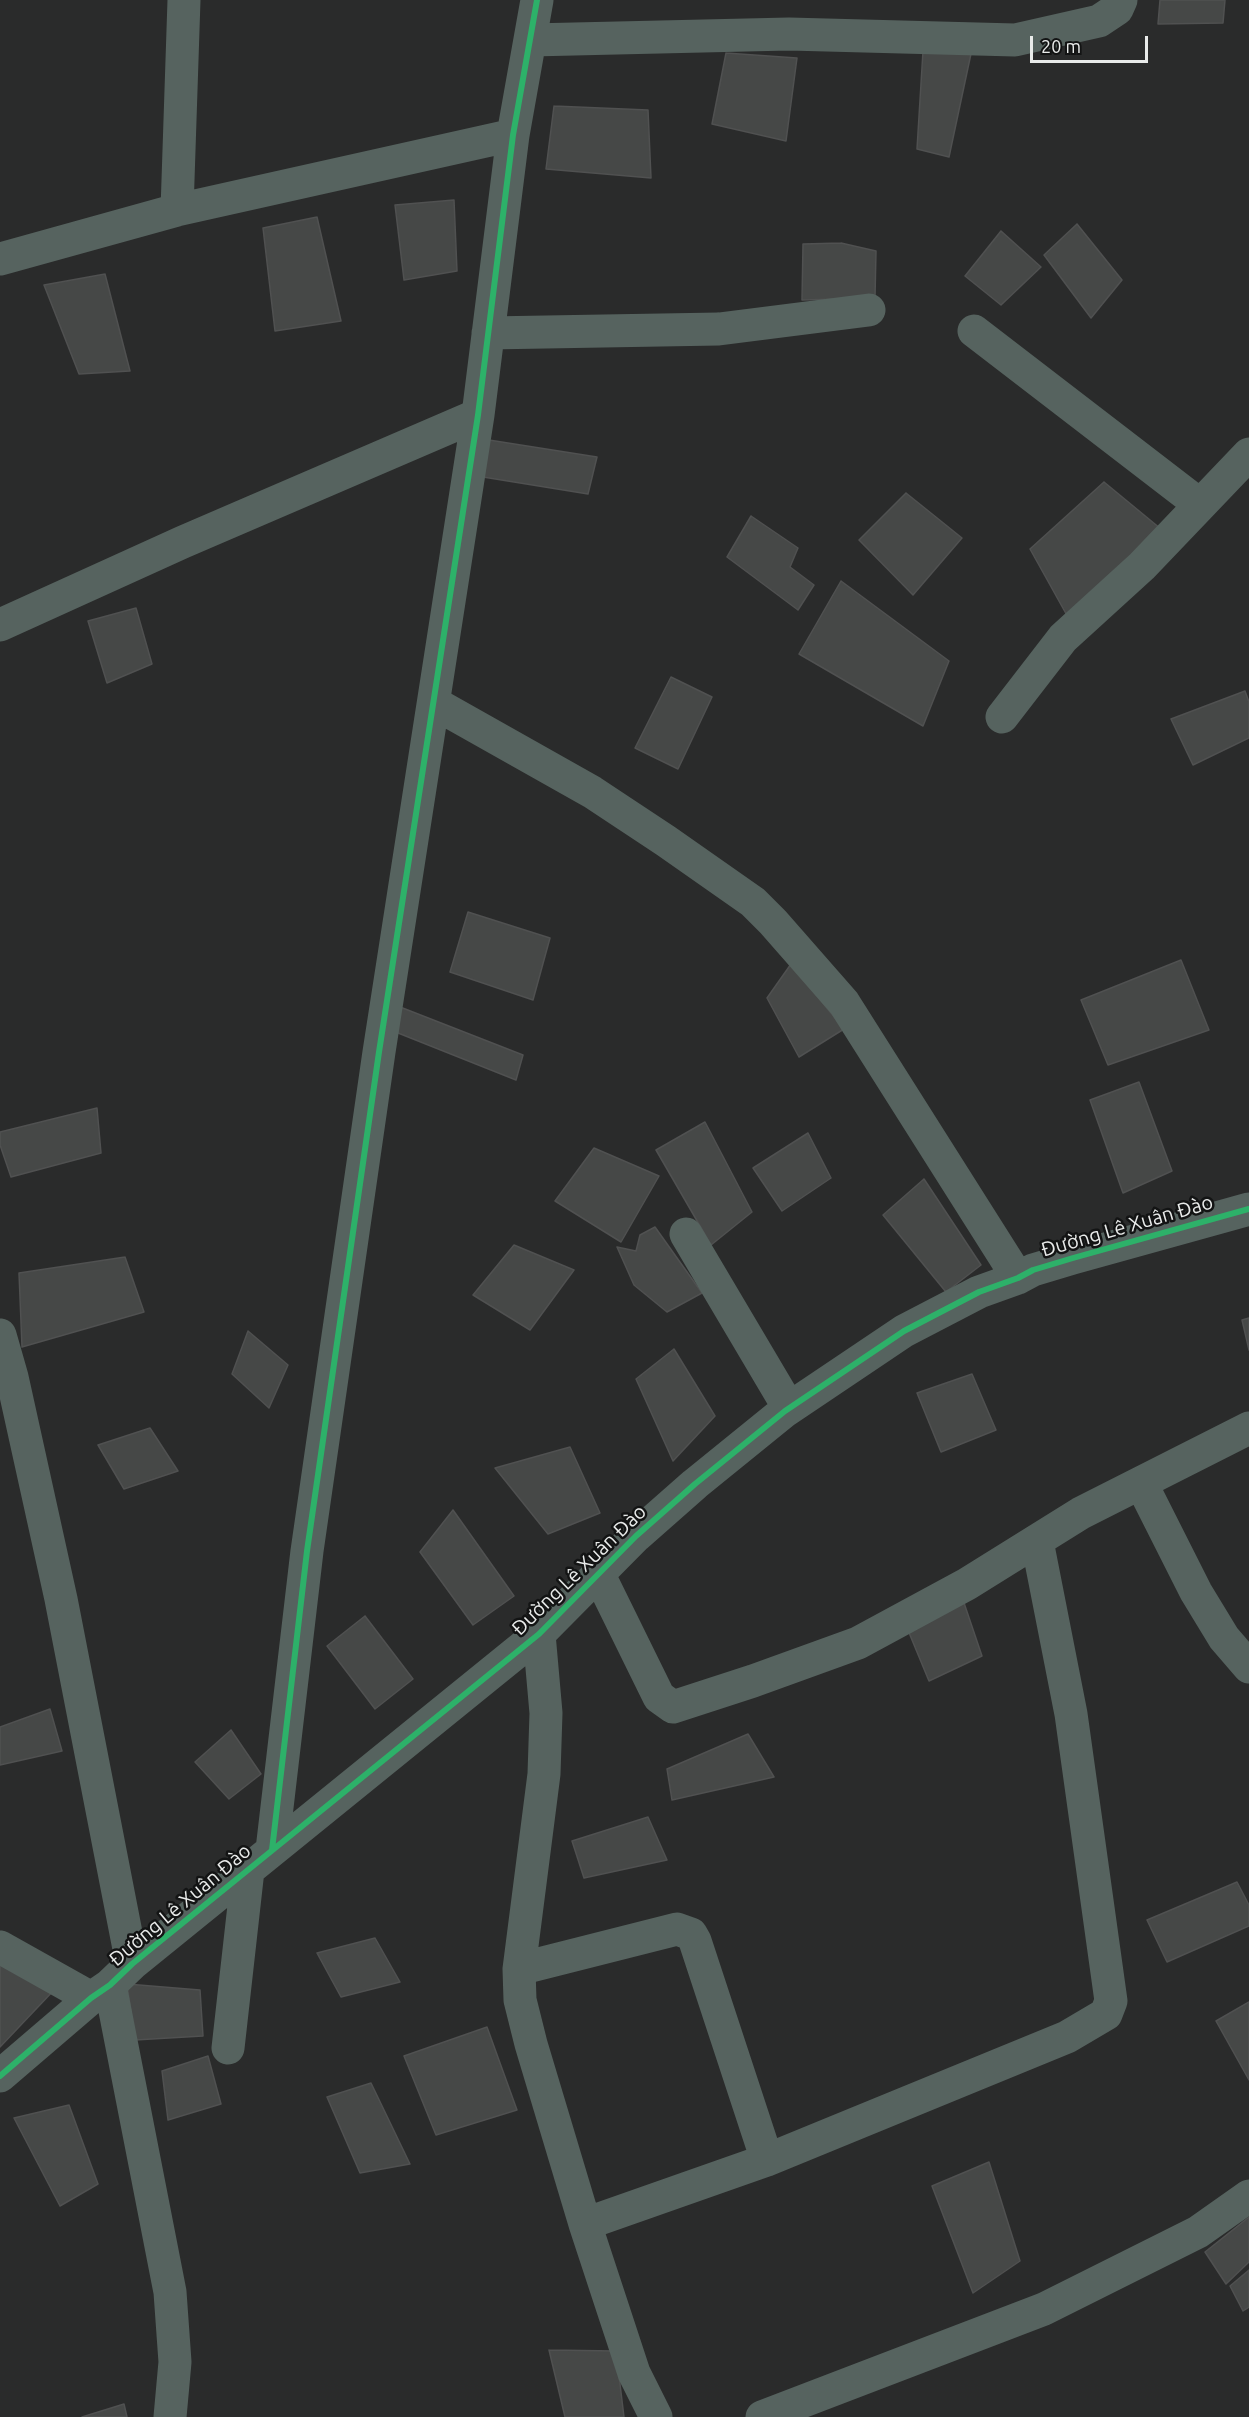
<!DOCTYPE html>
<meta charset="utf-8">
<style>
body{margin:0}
#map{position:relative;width:1249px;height:2417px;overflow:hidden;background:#2a2b2b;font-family:Ubuntu,sans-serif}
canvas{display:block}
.scale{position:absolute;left:1030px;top:36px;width:118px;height:27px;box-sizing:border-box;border:3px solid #e9ebea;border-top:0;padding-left:8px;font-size:18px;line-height:21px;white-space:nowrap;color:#e9ebea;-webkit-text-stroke:4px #131414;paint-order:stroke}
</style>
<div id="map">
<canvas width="1249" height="2417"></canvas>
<div class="scale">20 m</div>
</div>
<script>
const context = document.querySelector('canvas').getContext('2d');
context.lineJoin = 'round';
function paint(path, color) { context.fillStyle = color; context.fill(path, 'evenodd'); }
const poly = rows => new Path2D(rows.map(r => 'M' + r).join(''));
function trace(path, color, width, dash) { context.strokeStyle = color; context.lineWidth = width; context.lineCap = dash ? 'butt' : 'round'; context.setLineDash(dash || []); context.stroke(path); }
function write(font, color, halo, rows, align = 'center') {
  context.font = font + ' Ubuntu,sans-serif'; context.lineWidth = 5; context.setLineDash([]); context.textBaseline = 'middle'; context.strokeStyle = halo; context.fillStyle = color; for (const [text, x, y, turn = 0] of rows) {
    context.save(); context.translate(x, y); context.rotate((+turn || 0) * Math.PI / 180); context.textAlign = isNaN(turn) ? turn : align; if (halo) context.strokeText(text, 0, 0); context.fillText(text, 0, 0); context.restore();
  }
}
const building = poly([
 [1160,0,1225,0,1223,23,1158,24,1160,0],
 [972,49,949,157,917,149,923,51,972,49],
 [726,53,797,58,786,141,712,124,726,53],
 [554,106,648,110,651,178,546,169,554,106],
 [454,200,457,271,404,280,395,205,454,200],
 [317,217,341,321,275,331,263,228,317,217],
 [1077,224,1122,280,1091,318,1044,255,1077,224],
 [1001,231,1041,267,1001,305,965,276,1001,231],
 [841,243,876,251,875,298,802,300,803,244,841,243],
 [105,274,130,371,79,374,44,285,105,274],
 [489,440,597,457,588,494,483,477,489,440],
 [1104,482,1161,529,1074,628,1030,549,1104,482],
 [906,493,962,538,913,595,859,540,906,493],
 [751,516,798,548,790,567,814,585,798,610,727,557,751,516],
 [841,581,949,661,923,726,799,654,841,581],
 [136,608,152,664,107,683,88,621,136,608],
 [671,677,712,697,678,769,635,748,671,677],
 [1245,691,1249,702,1249,738,1193,765,1171,719,1245,691],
 [468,912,550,938,533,1000,450,972,468,912],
 [1181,960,1209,1030,1108,1065,1081,1000,1181,960],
 [791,964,844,1029,799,1057,767,998,791,964],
 [395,1005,523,1055,516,1080,388,1029,395,1005],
 [1139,1082,1172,1171,1123,1193,1090,1100,1139,1082],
 [97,1108,101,1153,11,1177,0,1145,0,1132,97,1108],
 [705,1122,752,1212,711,1245,656,1150,705,1122],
 [808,1133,831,1178,782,1211,753,1168,808,1133],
 [594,1148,659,1176,621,1242,555,1201,594,1148],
 [924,1179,981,1265,946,1292,883,1215,924,1179],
 [655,1227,702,1293,667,1312,634,1285,617,1247,636,1251,640,1235,655,1227],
 [514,1245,574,1270,530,1330,473,1295,514,1245],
 [125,1257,144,1312,22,1347,19,1273,125,1257],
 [1249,1318,1249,1350,1242,1320,1249,1318],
 [248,1331,288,1365,269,1408,232,1374,248,1331],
 [674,1349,715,1416,673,1461,636,1379,674,1349],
 [972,1374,996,1430,941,1452,917,1393,972,1374],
 [150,1428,178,1471,124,1489,98,1445,150,1428],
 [570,1447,600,1513,548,1534,495,1468,570,1447],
 [453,1510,514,1596,473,1625,420,1552,453,1510],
 [961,1594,982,1656,929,1681,905,1623,961,1594],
 [365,1616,413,1679,375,1709,327,1646,365,1616],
 [50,1709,62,1751,0,1765,0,1727,50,1709],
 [231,1730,261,1774,229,1799,195,1762,231,1730],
 [748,1734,774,1777,672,1800,667,1769,748,1734],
 [648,1817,667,1860,584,1878,572,1841,648,1817],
 [1237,1882,1249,1905,1249,1926,1167,1962,1147,1920,1237,1882],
 [375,1938,400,1982,341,1997,317,1953,375,1938],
 [0,1959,55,1989,0,2047,0,1959],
 [127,1984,200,1990,203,2036,135,2040,127,1984],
 [1249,2002,1249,2080,1216,2021,1249,2002],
 [487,2027,517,2110,436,2135,404,2056,487,2027],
 [208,2056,221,2104,168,2120,162,2071,208,2056],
 [371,2083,410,2164,360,2173,327,2097,371,2083],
 [69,2105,98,2184,60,2206,14,2118,69,2105],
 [989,2162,1020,2261,973,2293,932,2186,989,2162],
 [1249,2217,1249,2262,1226,2284,1205,2252,1249,2217],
 [1249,2270,1249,2307,1243,2311,1230,2286,1249,2270],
 [549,2350,616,2351,624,2417,565,2417,549,2350],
 [124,2404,127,2417,82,2417,124,2404]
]);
paint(building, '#464847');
trace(building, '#505151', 1.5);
trace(poly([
 [531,40,789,34,1015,40,1099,21,1117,9,1121,0],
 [177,210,184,0],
 [0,259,177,210,513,135],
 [974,331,1199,504],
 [488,333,719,329,869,310],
 [0,625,183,542,478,415],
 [434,703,592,792,666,841,753,902,773,922,844,1003,1018,1278],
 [1002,717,1063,638,1142,566,1249,454],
 [686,1234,789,1408],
 [0,1335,12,1377,61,1599,132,1964],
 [1141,1483,1196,1592,1224,1638,1249,1667],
 [599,1575,659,1697,673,1707,753,1681,858,1643,967,1584,1081,1513,1249,1428],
 [539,1634,546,1713,544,1774,519,1969,520,2000,531,2044,585,2224,634,2373,656,2417],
 [272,1850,307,1551,379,1052,478,415,513,135,537,0],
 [0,1947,91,1998],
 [519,1969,677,1929,691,1934,695,1941,767,2160],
 [110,1985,170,2292,175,2362,170,2417],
 [228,2048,248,1870],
 [0,2076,91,1998,110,1985,132,1964,539,1634,636,1536,695,1484,785,1411,904,1331,979,1292,1018,1278,1033,1270,1073,1258,1249,1209],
 [585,2224,767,2160,1067,2037,1106,2014,1111,2001,1071,1714,1037,1541],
 [762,2417,1044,2309,1198,2232,1249,2196]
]), '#56635f', 33);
trace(poly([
 [272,1850,307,1551,379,1052,478,415,513,135,537,0],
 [0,2076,91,1998,110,1985,132,1964,539,1634,636,1536,695,1484,785,1411,904,1331,979,1292,1018,1278,1033,1270,1073,1258,1249,1209]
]), '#2db169', 6);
write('20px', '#e9ebea', '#131414', [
 ["Đường Lê Xuân Đào",1127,1226,-16],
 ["Đường Lê Xuân Đào",579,1570,-44],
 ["Đường Lê Xuân Đào",180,1905,-40]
]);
</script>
